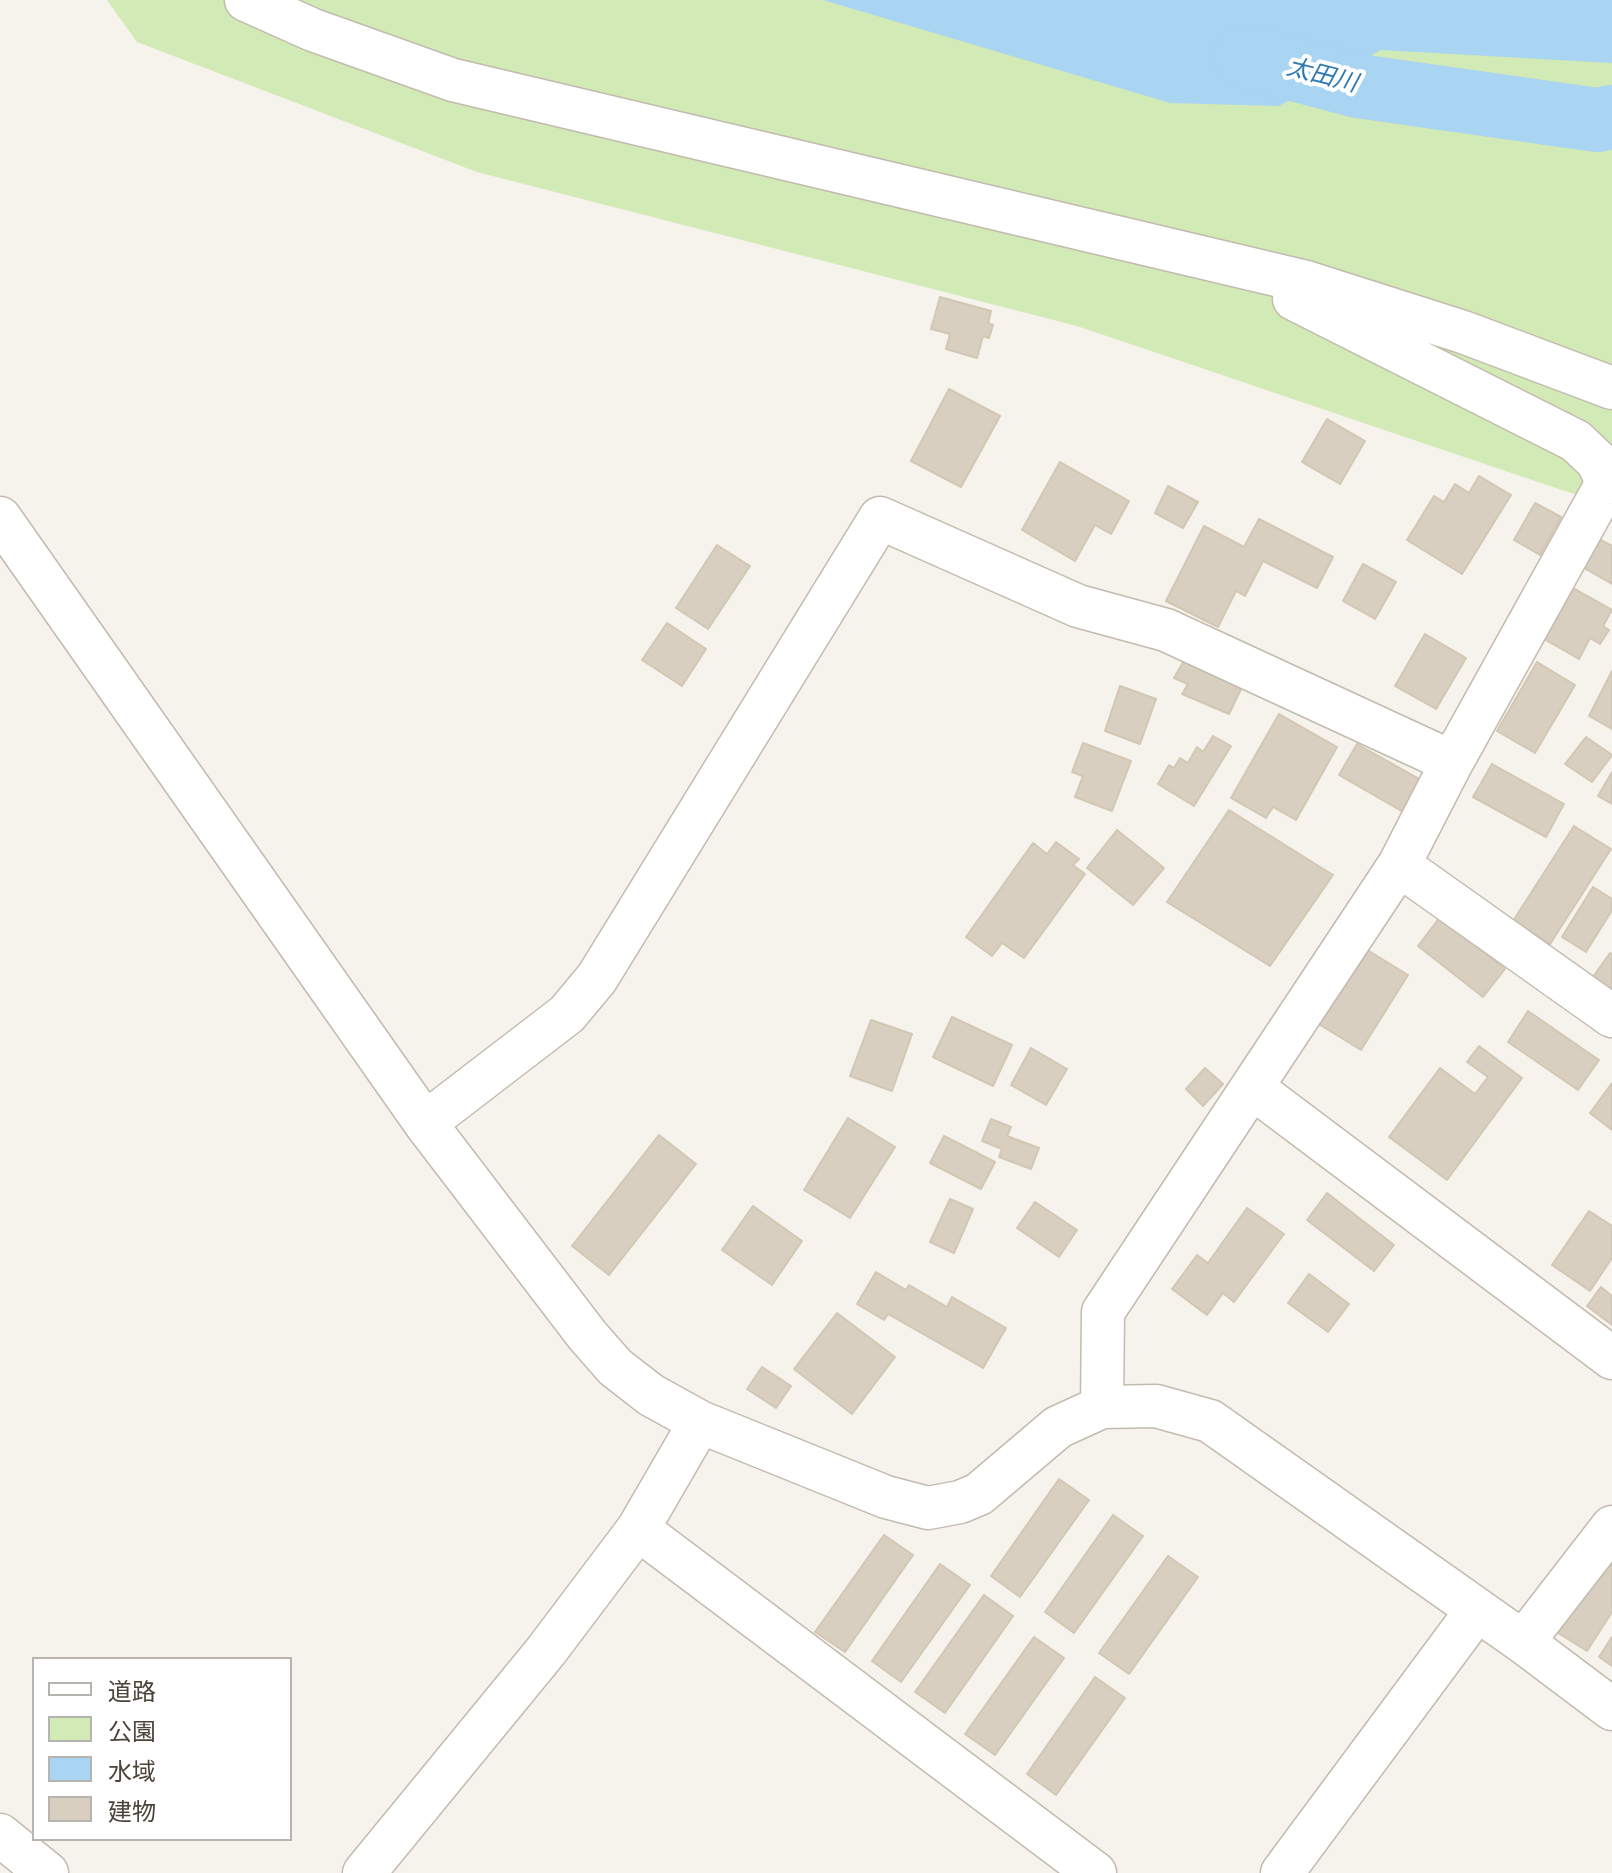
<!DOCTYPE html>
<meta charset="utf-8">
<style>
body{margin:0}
#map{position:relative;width:1612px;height:1873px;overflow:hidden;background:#f6f3ec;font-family:Manrope,"Noto Sans JP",sans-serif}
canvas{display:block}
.legend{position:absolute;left:32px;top:1657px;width:260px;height:184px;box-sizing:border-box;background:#fff;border:2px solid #b7b4b0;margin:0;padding:10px 14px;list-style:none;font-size:24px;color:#4b4439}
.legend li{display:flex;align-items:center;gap:16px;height:40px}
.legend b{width:40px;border:2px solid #b7b4b0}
</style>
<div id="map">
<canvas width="1612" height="1873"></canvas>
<ul class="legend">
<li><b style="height:10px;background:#fff"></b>道路</li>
<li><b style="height:22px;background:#d2eab5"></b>公園</li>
<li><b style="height:22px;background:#a9d4f2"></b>水域</li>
<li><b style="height:22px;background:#d8cfc1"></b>建物</li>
</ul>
</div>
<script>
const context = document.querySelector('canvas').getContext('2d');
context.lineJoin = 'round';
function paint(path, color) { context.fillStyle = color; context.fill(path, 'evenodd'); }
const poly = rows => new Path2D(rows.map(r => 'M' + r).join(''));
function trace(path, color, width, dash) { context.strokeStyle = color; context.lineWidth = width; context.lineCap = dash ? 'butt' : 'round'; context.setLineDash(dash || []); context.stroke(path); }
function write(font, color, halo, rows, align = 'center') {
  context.font = font + ' Manrope,"Noto Sans JP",sans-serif'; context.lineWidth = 8; context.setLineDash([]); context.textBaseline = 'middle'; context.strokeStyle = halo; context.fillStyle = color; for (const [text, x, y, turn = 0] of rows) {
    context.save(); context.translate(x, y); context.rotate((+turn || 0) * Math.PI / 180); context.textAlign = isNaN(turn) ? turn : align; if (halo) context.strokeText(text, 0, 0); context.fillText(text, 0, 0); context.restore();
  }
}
paint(poly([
 [107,0,1612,0,1612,507,1077,326,477,172,137,42]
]), '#d2eab5');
paint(poly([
 [823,0,1612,0,1612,63,1381,50,1279,106,1170,103]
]), '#a9d4f2');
trace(poly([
 [1245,56,1358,86,1597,120,1612,117]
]), '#a9d4f2', 64);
const building = poly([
 [940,297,991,311,988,323,993,325,989,338,983,336,977,358,946,349,950,334,931,329,940,297],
 [949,389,1000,416,961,487,911,461,949,389],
 [1327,419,1365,441,1340,484,1302,462,1327,419],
 [1060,462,1129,501,1111,534,1095,525,1075,561,1022,530,1060,462],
 [1479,476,1511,495,1462,574,1407,540,1434,496,1444,502,1455,484,1469,493,1479,476],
 [1168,486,1198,502,1183,528,1155,513,1168,486],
 [1535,503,1561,517,1540,555,1514,540,1535,503],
 [1259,519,1333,557,1317,588,1263,561,1245,596,1236,591,1218,627,1166,601,1204,526,1244,547,1259,519],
 [1593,536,1612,546,1612,584,1577,564,1593,536],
 [717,545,750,566,708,629,676,608,717,545],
 [1363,564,1396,582,1375,619,1343,601,1363,564],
 [1566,584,1612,610,1603,626,1609,630,1600,644,1590,638,1579,659,1537,635,1566,584],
 [667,623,706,649,682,686,642,660,667,623],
 [1425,634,1466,658,1436,709,1395,686,1425,634],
 [1186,657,1243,685,1229,714,1182,694,1188,684,1174,678,1186,657],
 [1537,662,1575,685,1535,753,1497,731,1537,662],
 [1612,671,1612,729,1589,716,1612,671],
 [1120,686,1156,699,1140,744,1105,731,1120,686],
 [1279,714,1337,747,1296,820,1273,807,1266,818,1231,798,1279,714],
 [1213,736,1231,746,1194,806,1158,784,1169,765,1174,768,1180,758,1188,763,1197,747,1203,752,1213,736],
 [1586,737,1612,755,1592,782,1565,764,1586,737],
 [1083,743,1131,761,1112,811,1075,797,1083,776,1072,772,1083,743],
 [1357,744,1423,781,1405,813,1339,775,1357,744],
 [1492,764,1564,804,1546,837,1473,797,1492,764],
 [1612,772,1612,804,1598,796,1612,772],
 [1229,810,1333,875,1270,966,1167,902,1229,810],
 [1574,826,1611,849,1550,944,1513,921,1574,826],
 [1117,830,1164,868,1133,905,1087,868,1117,830],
 [1056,842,1079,859,1073,865,1085,874,1024,958,1002,943,992,956,966,937,1033,843,1047,854,1056,842],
 [1593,887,1612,899,1612,910,1586,952,1562,937,1593,887],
 [1440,917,1505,969,1483,997,1418,946,1440,917],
 [1364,948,1408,975,1361,1050,1317,1023,1364,948],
 [1610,953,1612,954,1612,997,1590,981,1610,953],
 [1528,1011,1599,1060,1578,1090,1508,1042,1528,1011],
 [952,1017,1012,1045,993,1086,933,1057,952,1017],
 [871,1020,912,1034,892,1091,850,1076,871,1020],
 [1479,1046,1522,1078,1447,1180,1389,1137,1440,1068,1475,1094,1488,1077,1467,1062,1479,1046],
 [1031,1048,1067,1069,1046,1105,1011,1085,1031,1048],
 [1205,1068,1223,1084,1203,1106,1186,1089,1205,1068],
 [1612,1083,1612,1130,1590,1113,1612,1083],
 [848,1118,895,1147,850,1218,804,1190,848,1118],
 [991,1119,1011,1127,1007,1136,1039,1148,1031,1169,999,1157,1002,1149,982,1141,991,1119],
 [659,1135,696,1164,609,1275,572,1246,659,1135],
 [944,1136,995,1162,981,1189,930,1163,944,1136],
 [1327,1193,1394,1245,1374,1271,1307,1220,1327,1193],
 [950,1199,973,1209,954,1253,930,1242,950,1199],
 [1035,1202,1077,1230,1059,1257,1017,1228,1035,1202],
 [753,1206,802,1241,772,1285,722,1250,753,1206],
 [1247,1208,1284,1234,1234,1302,1223,1293,1207,1315,1172,1289,1197,1255,1208,1263,1247,1208],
 [1589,1211,1612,1226,1612,1258,1590,1291,1552,1265,1589,1211],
 [876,1272,906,1290,909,1285,947,1307,952,1297,1006,1328,983,1368,888,1314,884,1320,857,1304,876,1272],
 [1309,1274,1349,1304,1328,1332,1288,1303,1309,1274],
 [1601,1287,1612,1296,1612,1325,1587,1306,1601,1287],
 [837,1313,895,1357,852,1414,794,1369,837,1313],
 [762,1367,791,1386,776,1408,747,1389,762,1367],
 [1059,1479,1089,1500,1020,1597,991,1576,1059,1479],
 [1113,1515,1143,1536,1074,1633,1045,1612,1113,1515],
 [884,1535,913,1555,845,1652,815,1632,884,1535],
 [1612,1550,1612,1612,1587,1651,1558,1633,1612,1550],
 [1168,1556,1198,1577,1129,1674,1099,1653,1168,1556],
 [940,1564,970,1585,901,1682,872,1661,940,1564],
 [984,1595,1013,1616,945,1713,915,1692,984,1595],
 [1034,1637,1064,1658,995,1755,965,1734,1034,1637],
 [1612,1637,1612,1666,1599,1657,1612,1637],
 [1095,1677,1125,1698,1056,1795,1027,1774,1095,1677]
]);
paint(building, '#d8cfc1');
trace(building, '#d3c7b4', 2);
const minor = poly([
 [246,0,313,30,453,80,1306,282,1463,332,1612,388],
 [1294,299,1576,441,1598,462,1607,483],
 [0,518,425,1123,587,1335,615,1367,651,1395,700,1422,886,1497,928,1508,960,1502,979,1494,1058,1427,1102,1407,1156,1406,1210,1421,1523,1642,1612,1709],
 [1399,865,1612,1016],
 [1254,1089,1612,1358],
 [425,1123,567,1014,597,978,880,518,1078,606,1166,630,1452,762],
 [1102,1407,1103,1312,1399,865,1452,762,1607,483],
 [638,1529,1095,1873],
 [1523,1642,1612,1527],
 [0,1835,47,1873],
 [364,1873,546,1651,638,1529,700,1422],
 [1282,1873,1477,1610]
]);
trace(minor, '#c2bbae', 45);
trace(minor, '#fff', 42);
write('italic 24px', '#2e7ab2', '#fff', [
 ["太田川",1322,76,14]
]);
</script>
